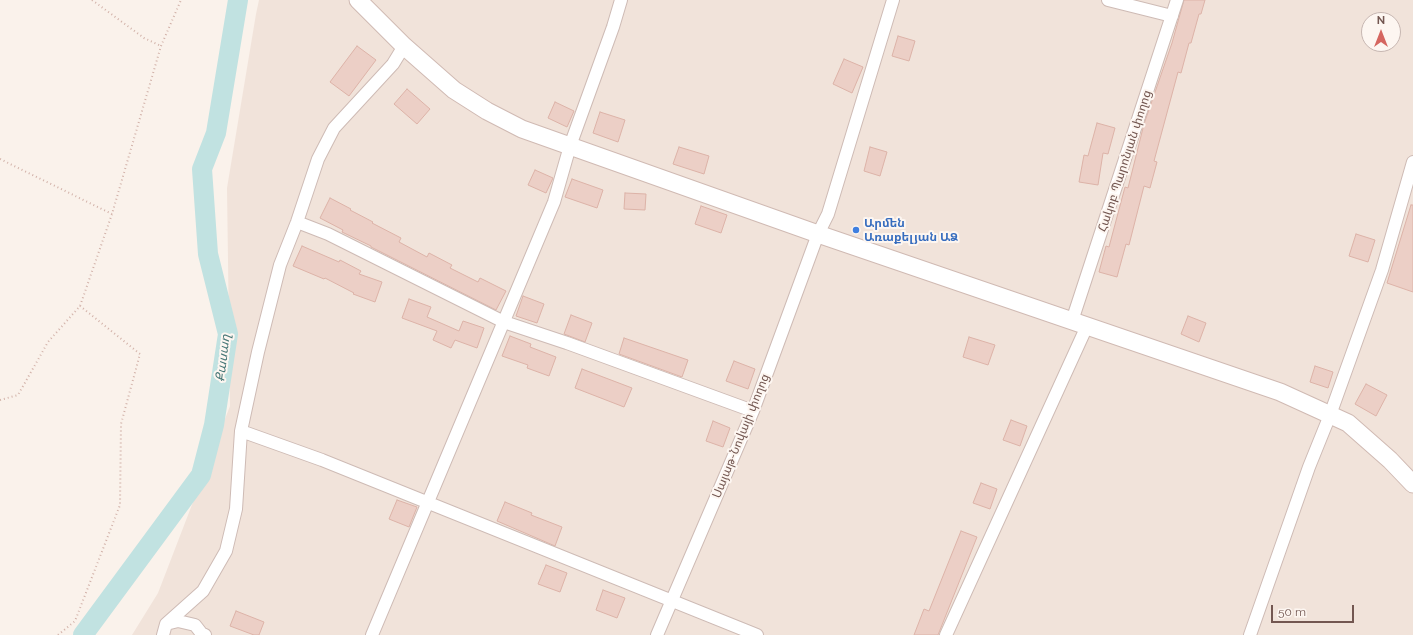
<!DOCTYPE html>
<meta charset="utf-8">
<style>
body{margin:0}
#map{position:relative;width:1413px;height:635px;overflow:hidden;background:#faf2eb;font-family:Raleway,sans-serif}
canvas{display:block}
.north{position:absolute;left:1361px;top:12px;width:40px;height:40px;box-sizing:border-box;background:#fdf6f1;border:1px solid #c6b6b1;border-radius:50%;rotate:0deg;font-size:11px;font-weight:700;line-height:16px;text-align:center;color:#735751}
.north::after{content:'';display:block;margin:auto;width:14px;height:18px;background:#d56660;clip-path:polygon(50% 0,100% 100%,50% 72%,0 100%)}
.scale{position:absolute;left:1271px;top:605px;width:83px;height:18px;box-sizing:border-box;border:2px solid #735751;border-top:0;padding-left:5px;font-size:12px;line-height:14px;white-space:nowrap;color:#735751;-webkit-text-stroke:3px #fdf6f1;paint-order:stroke}
</style>
<div id="map">
<canvas width="1413" height="635"></canvas>
<div class="north">N</div>
<div class="scale">50 m</div>
</div>
<script>
const context = document.querySelector('canvas').getContext('2d');
context.lineJoin = 'round';
function paint(path, color) { context.fillStyle = color; context.fill(path, 'evenodd'); }
const poly = rows => new Path2D(rows.map(r => 'M' + r).join(''));
function trace(path, color, width, dash) { context.strokeStyle = color; context.lineWidth = width; context.lineCap = dash ? 'butt' : 'round'; context.setLineDash(dash || []); context.stroke(path); }
function write(font, color, halo, rows, align = 'center') {
  context.font = font + ' Raleway,"Noto Sans Armenian",sans-serif'; context.lineWidth = 4; context.setLineDash([]); context.textBaseline = 'middle'; context.strokeStyle = halo; context.fillStyle = color; for (const [text, x, y, turn = 0] of rows) {
    context.save(); context.translate(x, y); context.rotate((+turn || 0) * Math.PI / 180); context.textAlign = isNaN(turn) ? turn : align; if (halo) context.strokeText(text, 0, 0); context.fillText(text, 0, 0); context.restore();
  }
}
paint(poly([
 [259,0,1413,0,1413,635,132,635,158,593,230,406,227,188,256,14],
 [1369,20,1393,20,1393,44,1369,44]
]), '#f1e3da');
trace(poly([
 [83,635,201,475,214,425,228,334,208,254,202,169,216,133,238,0]
]), '#c1e2e1', 20);
const building = poly([
 [1184,0,1205,0,1201,14,1199,14,1191,43,1189,43,1181,73,1178,72,1154,161,1157,162,1150,188,1144,186,1129,245,1126,244,1117,277,1099,272,1106,246,1109,247,1125,187,1128,188,1144,124,1172,43,1184,0],
 [898,36,915,41,909,61,892,56,898,36],
 [357,46,376,60,349,96,330,82,357,46],
 [844,59,863,67,852,93,833,84,844,59],
 [407,89,430,109,417,124,394,104,407,89],
 [555,102,574,111,567,127,548,118,555,102],
 [600,112,625,120,618,142,593,133,600,112],
 [1097,123,1115,128,1108,154,1103,153,1098,185,1079,182,1084,155,1088,156,1097,123],
 [679,147,709,156,704,174,673,164,679,147],
 [870,147,887,152,880,176,864,171,870,147],
 [535,170,553,178,546,193,528,185,535,170],
 [572,179,603,190,597,208,565,197,572,179],
 [625,193,646,194,645,210,624,209,625,193],
 [330,198,351,209,350,210,373,222,372,223,401,238,399,242,427,257,429,253,452,265,450,268,478,282,480,278,506,291,496,310,371,247,371,246,342,232,343,230,320,218,330,198],
 [1411,205,1413,205,1413,292,1387,283,1411,205],
 [701,206,727,215,721,233,695,224,701,206],
 [1356,234,1375,240,1368,262,1349,256,1356,234],
 [302,246,339,262,340,260,361,271,359,274,382,282,375,302,353,294,354,293,325,278,324,279,293,266,302,246],
 [523,296,544,304,537,323,516,316,523,296],
 [409,299,431,307,427,317,459,331,463,321,484,328,477,348,455,340,451,348,433,340,437,331,402,318,409,299],
 [571,315,592,323,585,342,564,334,571,315],
 [1188,316,1206,323,1199,342,1181,334,1188,316],
 [510,336,531,344,530,347,556,357,549,376,527,368,528,365,502,356,510,336],
 [969,337,995,345,988,365,963,357,969,337],
 [624,338,688,360,682,377,619,354,624,338],
 [734,361,755,369,748,389,726,381,734,361],
 [1315,366,1333,372,1328,388,1310,382,1315,366],
 [582,369,632,388,624,407,575,388,582,369],
 [1366,384,1387,395,1376,416,1355,404,1366,384],
 [1011,420,1027,426,1020,446,1003,440,1011,420],
 [713,421,730,428,723,447,706,441,713,421],
 [981,483,997,489,990,509,973,503,981,483],
 [397,500,417,507,409,527,389,519,397,500],
 [505,502,532,513,531,515,562,527,555,546,497,521,505,502],
 [961,531,977,537,938,635,914,635,924,609,929,611,961,531],
 [546,565,567,573,560,592,538,584,546,565],
 [603,590,625,598,617,618,596,610,603,590],
 [236,611,264,622,259,635,254,635,230,626,236,611]
]);
paint(building, '#eccfc6');
trace(building, '#ddb3a8', 1);
const street = poly([
 [1108,0,1172,16],
 [297,222,328,234,504,322,567,343,753,411],
 [1072,321,1177,0],
 [241,431,322,460,757,635],
 [166,624,178,621,195,625,202,634,205,635],
 [163,635,166,624,203,591,226,551,236,509,241,431,258,352,280,265,297,222,318,159,334,128,393,64,404,46],
 [372,635,554,202,570,146,613,27,621,0],
 [657,635,753,411,818,234,828,214,893,0],
 [946,635,1087,326],
 [1250,635,1309,467,1330,415,1382,270,1413,162]
]);
const secondary = poly([
 [358,0,404,46,454,90,487,111,522,129,818,234,1280,392,1348,423,1390,460,1413,484]
]);
trace(street, '#cebbb5', 14);
trace(secondary, '#d0bab3', 19);
trace(poly([
 [92,0,144,38,161,46],
 [0,159,112,214],
 [0,400,18,395,48,342,80,306,112,214,161,46,181,0],
 [58,635,75,621,120,505,121,424,140,354,80,306]
]), '#d2b2a9', 2, [1, 3]);
trace(street, '#fff', 12);
trace(secondary, '#fff', 17);
for (const [x, y, r, color] of [
 [856,230,4,"#3f7fe0"]
]) { const dot = new Path2D(); dot.arc(x, y, r, 0, 2 * Math.PI); context.fillStyle = color; context.fill(dot); trace(dot, '#fdf6f1', 1.5); }
write('12px', '#735751', '#fdf6f1', [
 ["Հակոբ Պարոնյան փողոց",1125,161,-72],
 ["Սայաթ-Նովայի փողոց",741,436,-68]
]);
write('bold 12px', '#366cbe', '#fdf6f1', [
 ["Արմեն",864,223],
 ["Առաքելյան ԱՁ",864,237]
], 'left');
write('italic 13px', '#467676', '#fdf6f1', [
 ["Քասաղ",223,358,-83]
]);
</script>
